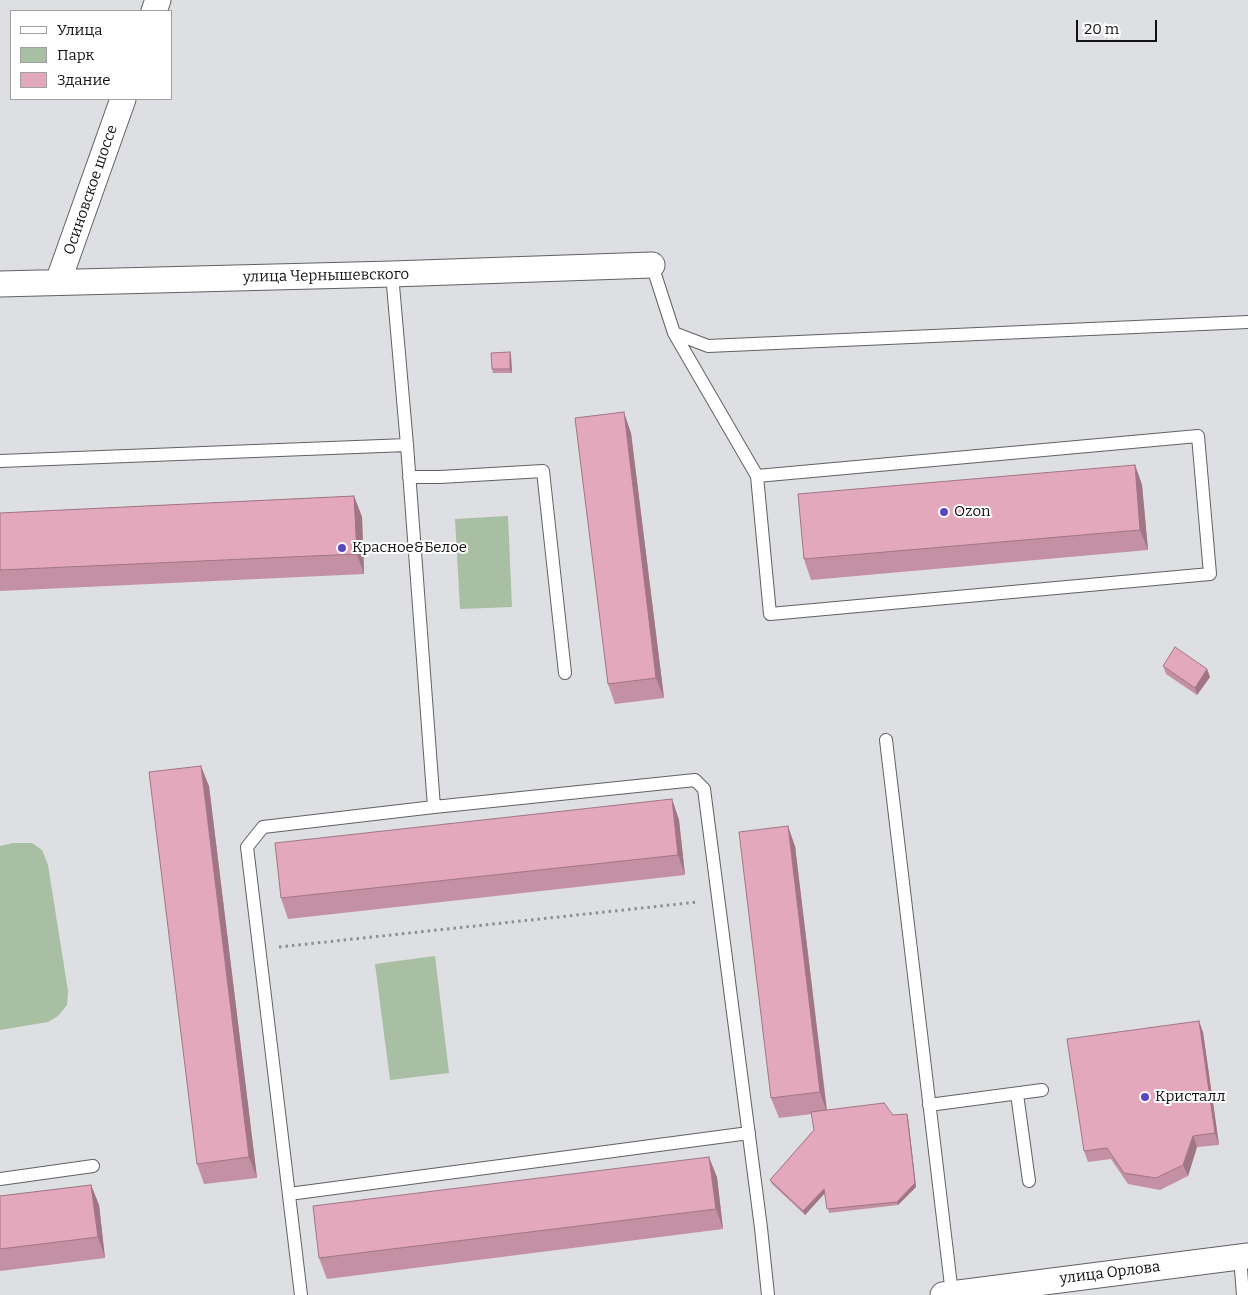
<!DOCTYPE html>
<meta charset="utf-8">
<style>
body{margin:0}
#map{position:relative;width:1248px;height:1295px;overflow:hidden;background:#dedfe2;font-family:Bitter,serif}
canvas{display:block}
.legend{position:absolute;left:10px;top:10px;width:162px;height:90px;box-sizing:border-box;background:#fff;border:1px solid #a0a0a1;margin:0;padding:6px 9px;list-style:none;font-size:15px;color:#121213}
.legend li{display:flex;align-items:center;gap:10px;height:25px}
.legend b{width:25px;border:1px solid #a0a0a1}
.scale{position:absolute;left:1076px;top:20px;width:81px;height:22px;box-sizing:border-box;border:2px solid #121213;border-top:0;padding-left:6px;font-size:15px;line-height:18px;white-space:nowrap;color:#121213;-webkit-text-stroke:4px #fff;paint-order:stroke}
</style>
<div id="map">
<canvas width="1248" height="1295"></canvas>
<ul class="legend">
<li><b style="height:6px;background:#fff"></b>Улица</li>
<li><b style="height:14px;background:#a8bfa4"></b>Парк</li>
<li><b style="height:14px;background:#e4a8bd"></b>Здание</li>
</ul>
<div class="scale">20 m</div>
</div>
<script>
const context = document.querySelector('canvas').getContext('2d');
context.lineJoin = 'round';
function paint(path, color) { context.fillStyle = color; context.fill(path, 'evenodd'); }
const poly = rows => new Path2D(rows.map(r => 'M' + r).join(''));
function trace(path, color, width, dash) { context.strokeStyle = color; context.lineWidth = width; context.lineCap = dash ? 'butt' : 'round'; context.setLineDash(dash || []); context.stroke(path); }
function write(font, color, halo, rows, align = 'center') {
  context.font = font + ' Bitter,serif'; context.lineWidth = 4; context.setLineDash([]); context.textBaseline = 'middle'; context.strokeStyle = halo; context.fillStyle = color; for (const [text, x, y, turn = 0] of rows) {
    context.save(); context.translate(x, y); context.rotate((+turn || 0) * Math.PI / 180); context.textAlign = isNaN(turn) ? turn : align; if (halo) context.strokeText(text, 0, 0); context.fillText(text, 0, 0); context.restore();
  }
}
paint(poly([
 [508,516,512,607,460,609,455,519],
 [13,843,32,843,42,850,48,865,68,991,67,1005,58,1016,48,1022,0,1030,0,846],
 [435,956,449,1073,390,1080,375,964]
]), '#a8bfa4');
const service = poly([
 [652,265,674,333,708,346,1248,322],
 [392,274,407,445,434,807],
 [674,333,757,476,770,614,1210,574,1198,436,757,476],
 [0,461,407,445],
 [409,477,440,477,543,471,565,673],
 [886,740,952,1294],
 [1017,1094,1029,1181],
 [929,1105,1042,1090],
 [0,1179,93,1166],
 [289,1194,749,1133],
 [1240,1257,1243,1295],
 [301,1295,247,847,263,827,434,807,695,780,704,789,761,1228,768,1295]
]);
const minor = poly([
 [154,11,158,0],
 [58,282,123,99],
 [0,284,392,274,652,265],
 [943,1295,1248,1256]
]);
trace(service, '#616164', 14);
trace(minor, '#616164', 27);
trace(poly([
 [279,947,698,902]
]), '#8e8f91', 3, [2.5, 4]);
trace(service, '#fff', 12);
trace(minor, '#fff', 25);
paint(poly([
 [510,352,511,356,512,373,493,373,492,369],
 [631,433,664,698,615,704,608,684],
 [1135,465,1142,485,1148,550,811,580,804,559],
 [354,496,362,517,364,574,0,591,0,513],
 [1163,666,1207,669,1210,677,1197,695,1166,674],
 [209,786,257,1178,204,1184,197,1164],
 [672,799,679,820,685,875,288,919,281,898],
 [795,846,827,1110,893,1115,907,1114,908,1118,916,1187,898,1205,829,1213,825,1193,805,1215,772,1184,770,1180,814,1130,812,1114,779,1118,771,1098],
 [1203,1032,1219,1145,1197,1147,1188,1176,1160,1190,1128,1184,1111,1159,1088,1162,1084,1151],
 [717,1177,723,1229,327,1279,319,1258],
 [91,1185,99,1205,105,1258,0,1271,0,1196]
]), '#c490a3');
paint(poly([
 [510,352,511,356,512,373,510,369],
 [624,412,631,433,664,698,656,678],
 [1135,465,1142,485,1148,550,1140,530],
 [354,496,362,517,364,574,357,554],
 [1207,669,1210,677,1197,695,1195,688],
 [201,766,209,786,257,1178,249,1157],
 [672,799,679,820,685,875,678,855],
 [788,826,795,846,827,1113,820,1092],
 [1199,1021,1203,1032,1219,1145,1215,1133],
 [907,1114,908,1118,916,1187,898,1205,897,1202],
 [1193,1136,1197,1147,1188,1176,1183,1165],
 [709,1157,717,1177,723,1229,716,1209],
 [91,1185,99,1205,105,1258,98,1237],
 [824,1189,825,1193,805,1215,803,1211]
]), '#a07684');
const building = poly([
 [510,352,510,369,492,369,491,353,510,352],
 [624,412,656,678,608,684,575,418,624,412],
 [1135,465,1140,530,804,559,798,494,1135,465],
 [354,496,357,554,0,570,0,513,354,496],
 [1175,647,1207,669,1195,688,1163,666,1175,647],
 [201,766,249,1157,197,1164,149,772,201,766],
 [672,799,678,855,281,898,275,843,672,799],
 [788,826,820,1092,771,1098,739,832,788,826],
 [1199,1021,1215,1133,1193,1136,1183,1165,1156,1178,1124,1173,1107,1148,1084,1151,1067,1039,1199,1021],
 [884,1103,893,1115,907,1114,915,1183,897,1202,827,1209,824,1189,803,1211,770,1180,814,1130,811,1112,884,1103],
 [709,1157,716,1209,319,1258,313,1206,709,1157],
 [91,1185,98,1237,0,1249,0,1196,91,1185]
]);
paint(building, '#e4a8bd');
trace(building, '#a07684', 1);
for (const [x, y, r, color] of [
 [944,512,5,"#5c46bf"],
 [342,548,5,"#5c46bf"],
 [1145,1097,5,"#5c46bf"]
]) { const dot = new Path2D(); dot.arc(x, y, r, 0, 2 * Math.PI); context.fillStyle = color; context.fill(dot); trace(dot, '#fff', 2); }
write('15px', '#121213', '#fff', [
 ["Осиновское шоссе",91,190,-71],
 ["улица Чернышевского",326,276,-1],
 ["улица Орлова",1110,1273,-7]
]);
write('15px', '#121213', '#fff', [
 ["Ozon",954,512],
 ["Красное&Белое",352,548],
 ["Кристалл",1155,1097]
], 'left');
</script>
